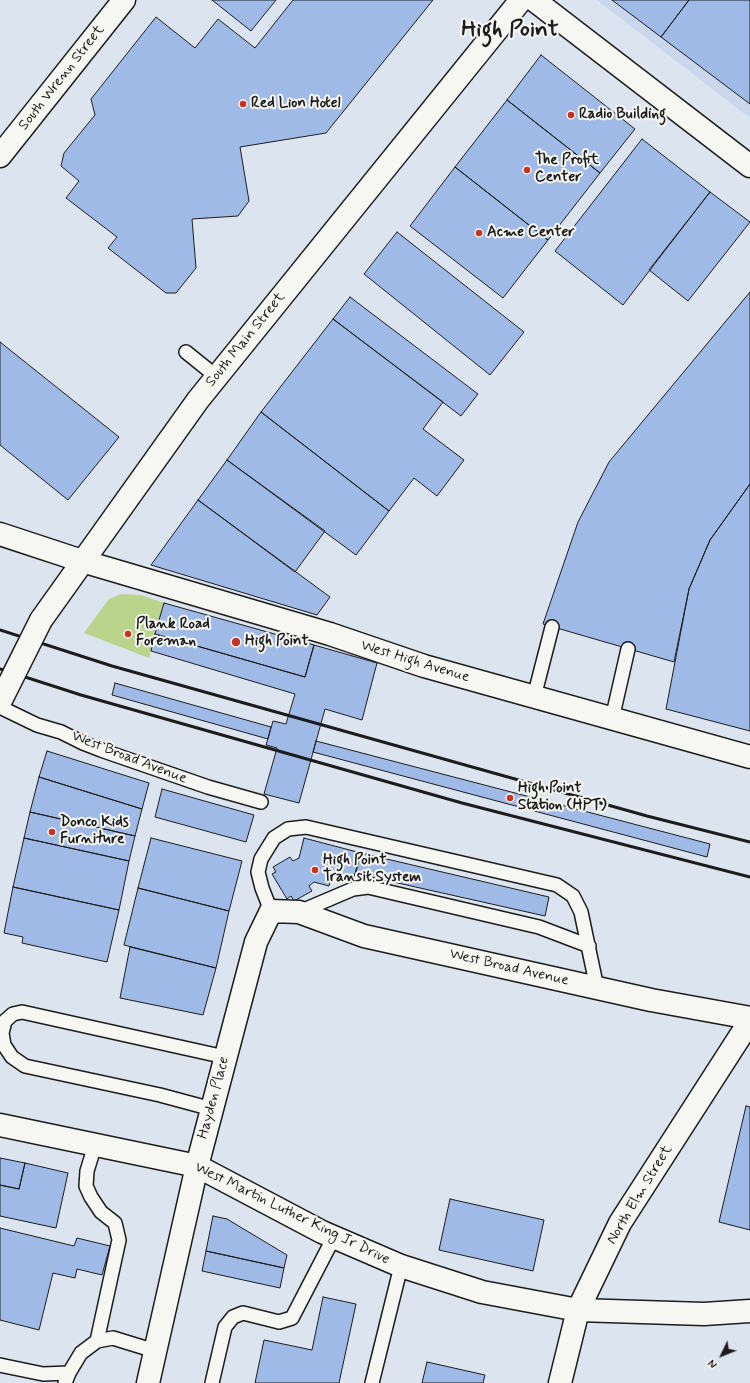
<!DOCTYPE html>
<style>
body{margin:0}
#map{position:relative;width:750px;height:1383px;overflow:hidden;background:#dce4ef;font-family:Mynerve,sans-serif}
canvas{display:block}
.north{position:absolute;left:702px;top:1335px;width:40px;height:40px;-webkit-text-stroke:3px #f6f6f2;paint-order:stroke;rotate:227deg;font-size:11px;font-weight:700;line-height:16px;text-align:center;color:#1c1c1c}
.north::after{content:'';display:block;margin:auto;width:14px;height:18px;background:#1c1c1c;clip-path:polygon(50% 0,100% 100%,50% 72%,0 100%)}
</style>
<div id="map">
<canvas width="750" height="1383"></canvas>
<div class="north">N</div>
</div>
<script>
const context = document.querySelector('canvas').getContext('2d');
context.lineJoin = 'round';
function paint(path, color) { context.fillStyle = color; context.fill(path, 'evenodd'); }
const poly = rows => new Path2D(rows.map(r => 'M' + r).join(''));
function trace(path, color, width, dash) { context.strokeStyle = color; context.lineWidth = width; context.lineCap = dash ? 'butt' : 'round'; context.setLineDash(dash || []); context.stroke(path); }
function write(font, color, halo, rows, align = 'center') {
  context.font = font + ' Mynerve,sans-serif'; context.lineWidth = 4; context.setLineDash([]); context.textBaseline = 'middle'; context.strokeStyle = halo; context.fillStyle = color; for (const [text, x, y, turn = 0] of rows) {
    context.save(); context.translate(x, y); context.rotate((+turn || 0) * Math.PI / 180); context.textAlign = isNaN(turn) ? turn : align; if (halo) context.strokeText(text, 0, 0); context.fillText(text, 0, 0); context.restore();
  }
}
paint(poly([
 [597,0,750,0,750,118]
]), '#cad7ed');
paint(poly([
 [121,594,141,595,164,603,149,658,84,633,109,599]
]), '#bad48b');
const building = poly([
 [212,0,276,0,251,31,212,0],
 [293,0,433,0,326,133,240,147,249,201,238,216,192,219,196,268,176,293,166,293,108,248,117,237,66,198,79,181,61,166,64,153,95,115,91,99,156,17,195,48,218,19,255,48,293,0],
 [612,0,689,0,661,37,612,0],
 [689,0,750,0,750,104,661,37,689,0],
 [541,55,635,129,600,173,507,100,541,55],
 [507,100,600,173,548,240,455,167,507,100],
 [642,139,710,192,623,305,555,251,642,139],
 [455,167,548,240,503,298,410,226,455,167],
 [710,192,750,222,688,301,649,270,710,192],
 [397,232,524,332,490,375,364,274,397,232],
 [750,292,750,484,710,540,689,589,674,662,543,624,578,522,609,462,750,292],
 [350,297,478,394,461,416,333,319,350,297],
 [333,319,443,402,423,429,464,460,437,496,414,478,389,511,261,412,333,319],
 [0,342,119,437,68,500,0,445,0,342],
 [261,412,389,511,356,555,227,460,261,412],
 [227,460,325,531,295,572,198,500,227,460],
 [750,484,750,731,666,709,689,589,710,540,750,484],
 [198,500,330,597,317,615,151,565,198,500],
 [164,603,314,645,305,677,155,634,164,603],
 [155,634,305,677,314,645,377,663,362,720,325,709,299,803,264,794,277,748,266,745,273,721,286,724,295,694,151,651,155,634],
 [115,683,271,727,268,739,112,695,115,683],
 [316,741,710,844,707,857,313,752,316,741],
 [47,751,149,783,142,809,39,777,47,751],
 [39,777,142,809,135,836,30,812,39,777],
 [162,789,254,815,246,842,155,817,162,789],
 [30,812,135,836,129,861,24,838,30,812],
 [24,838,129,861,119,910,13,887,24,838],
 [151,838,242,861,229,911,138,888,151,838],
 [304,838,361,853,353,880,332,874,329,886,314,882,309,886,312,891,294,901,291,896,287,899,272,874,276,872,273,867,290,857,293,861,299,858,304,838],
 [361,853,549,897,545,916,371,877,356,872,361,853],
 [13,887,119,910,107,962,22,943,23,937,4,933,13,887],
 [138,888,229,911,216,968,124,945,138,888],
 [130,947,216,968,203,1015,120,998,130,947],
 [746,1106,750,1107,750,1230,719,1222,746,1106],
 [0,1158,25,1163,19,1189,0,1185,0,1158],
 [25,1163,68,1173,56,1228,0,1216,0,1185,19,1189,25,1163],
 [450,1199,544,1220,533,1271,439,1250,450,1199],
 [213,1216,227,1219,287,1255,284,1268,206,1251,213,1216],
 [0,1228,74,1246,77,1238,110,1246,102,1275,77,1269,75,1278,53,1273,39,1330,0,1320,0,1228],
 [206,1251,284,1268,280,1288,202,1271,206,1251],
 [323,1297,356,1304,339,1383,255,1383,264,1340,312,1350,323,1297],
 [427,1362,485,1375,483,1383,422,1383,427,1362]
]);
paint(building, '#a0bae7');
trace(building, '#1c1c1c', 1);
const service = poly([
 [186,352,217,377],
 [534,697,552,627],
 [0,707,37,725,61,732,83,743,101,750,208,787,261,802],
 [612,719,628,649],
 [271,911,262,888,258,872,261,859,274,838,288,829,306,827,557,885,573,896,581,912,597,988],
 [299,912,353,889,368,887,539,927,589,946],
 [212,1109,160,1095,25,1066,12,1057,4,1045,2,1033,5,1021,13,1014,22,1012,225,1057],
 [95,1145,87,1171,86,1186,91,1197,101,1212,115,1223,119,1240,97,1341],
 [0,1365,43,1374,69,1373],
 [65,1383,69,1373,81,1353,97,1341,113,1338,155,1351],
 [212,1383,225,1327,233,1317,243,1313,279,1322,292,1318,334,1237],
 [372,1383,401,1266]
]);
const minor = poly([
 [534,0,750,166]
]);
const tertiary = poly([
 [0,156,124,0],
 [0,534,82,561,330,634,424,666,750,757],
 [148,1383,197,1166,256,942,271,911,299,912,364,936,651,1000,750,1018],
 [560,1383,578,1310,620,1223,750,1021]
]);
const secondary = poly([
 [0,1125,197,1166,322,1232,401,1266,482,1292,578,1310,704,1314,750,1311]
]);
const primary = poly([
 [41,620,198,400,521,0]
]);
trace(service, '#1c1c1c', 16);
trace(minor, '#1c1c1c', 25);
trace(tertiary, '#1c1c1c', 25);
trace(secondary, '#1c1c1c', 25);
trace(primary, '#1c1c1c', 25);
trace(service, '#f6f6f2', 13);
trace(minor, '#f6f6f2', 22);
trace(tertiary, '#f6f6f2', 22);
trace(secondary, '#f6f6f2', 22);
trace(primary, '#f6f6f2', 22);
trace(poly([
 [0,630,112,666,647,816,750,842],
 [0,669,81,695,462,803,750,877]
]), '#1c1c1c', 3);
const primaryBridge = poly([
 [1,700,41,620]
]);
trace(primaryBridge, '#1c1c1c', 25, []);
trace(primaryBridge, '#f6f6f2', 22);
for (const [x, y, r, color] of [
 [243,104,4,"#c8321e"],
 [571,115,4,"#c8321e"],
 [527,170,4,"#c8321e"],
 [479,233,4,"#c8321e"],
 [128,634,4,"#c8321e"],
 [236,642,5,"#c8321e"],
 [510,798,4,"#c8321e"],
 [52,832,4,"#c8321e"],
 [315,870,4,"#c8321e"]
]) { const dot = new Path2D(); dot.arc(x, y, r, 0, 2 * Math.PI); context.fillStyle = color; context.fill(dot); trace(dot, '#f6f6f2', 1.5); }
write('15px', '#1c1c1c', '#f6f6f2', [
 ["South Wrenn Street",62,78,-52],
 ["South Main Street",246,340,-51],
 ["West High Avenue",415,662,17],
 ["West Broad Avenue",129,758,21],
 ["West Broad Avenue",509,968,13],
 ["Hayden Place",214,1098,-75],
 ["North Elm Street",640,1195,-59],
 ["West Martin Luther King Jr Drive",292,1214,26]
]);
write('bold 15px', '#1c1c1c', '#f6f6f2', [
 ["Red Lion Hotel",251,104],
 ["Radio Building",579,115],
 ["The Profit",535,161],
 ["Center",535,178],
 ["Acme Center",487,233],
 ["Plank Road",136,625],
 ["Foreman",136,642],
 ["High Point",245,642],
 ["High Point",518,789],
 ["Station (HPT)",518,806],
 ["Donco Kids",60,823],
 ["Furniture",60,840],
 ["High Point",323,861],
 ["Transit System",323,878]
], 'left');
write('bold 23px', '#1c1c1c', '#f6f6f2', [
 ["High Point",510,31]
]);
</script>
